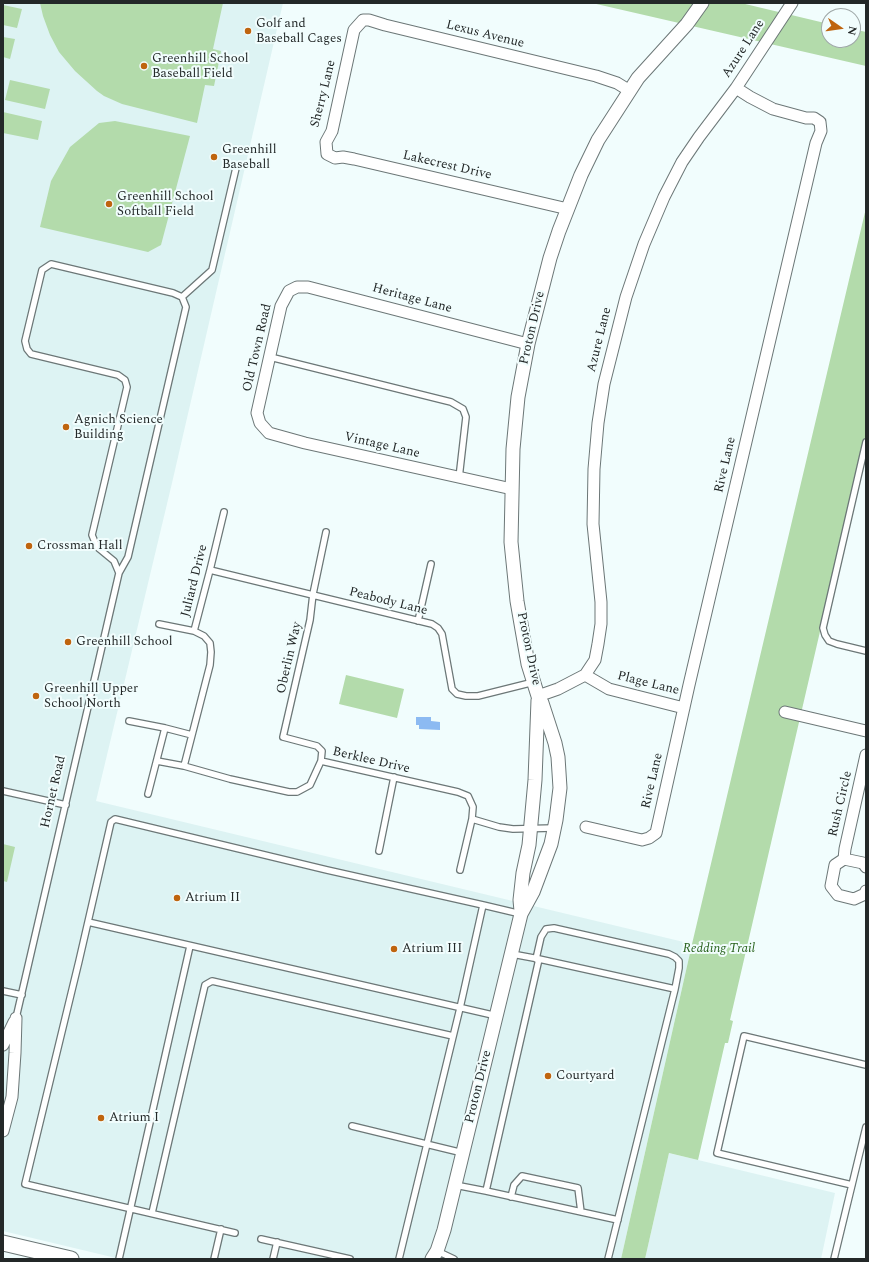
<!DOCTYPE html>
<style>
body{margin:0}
#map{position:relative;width:869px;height:1262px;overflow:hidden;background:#f1fdfd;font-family:Spectral,serif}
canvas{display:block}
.frame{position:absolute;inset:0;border:4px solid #232828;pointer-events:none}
.north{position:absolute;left:821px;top:8px;width:40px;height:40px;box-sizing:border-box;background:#f1fdfd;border:1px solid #9fa8a8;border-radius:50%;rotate:103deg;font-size:11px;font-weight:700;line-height:16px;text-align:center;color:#232828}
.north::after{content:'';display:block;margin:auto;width:14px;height:18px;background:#bf640e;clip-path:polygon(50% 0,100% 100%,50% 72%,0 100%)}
</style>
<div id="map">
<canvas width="869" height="1262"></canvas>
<div class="frame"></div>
<div class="north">N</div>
</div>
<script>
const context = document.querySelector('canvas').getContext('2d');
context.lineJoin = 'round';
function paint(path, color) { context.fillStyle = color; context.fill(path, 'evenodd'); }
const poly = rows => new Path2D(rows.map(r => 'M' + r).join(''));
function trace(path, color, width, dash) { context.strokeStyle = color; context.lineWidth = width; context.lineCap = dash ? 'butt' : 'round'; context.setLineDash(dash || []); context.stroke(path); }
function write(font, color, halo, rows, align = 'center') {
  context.font = font + ' Spectral,serif'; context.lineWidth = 4; context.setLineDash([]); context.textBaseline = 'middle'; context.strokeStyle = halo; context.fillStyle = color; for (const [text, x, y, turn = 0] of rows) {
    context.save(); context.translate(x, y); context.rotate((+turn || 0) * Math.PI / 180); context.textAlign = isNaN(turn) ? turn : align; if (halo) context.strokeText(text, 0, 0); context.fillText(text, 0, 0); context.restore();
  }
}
paint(poly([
 [3,3,283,3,172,483,96,801,692,944,621,1259,120,1259,3,1231],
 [669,1153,835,1193,821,1259,645,1259]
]), '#ddf3f3');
paint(poly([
 [40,3,223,3,213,49,221,51,220,57,214,86,205,85,197,123,122,104,104,96,97,91,75,71,59,52,50,35,43,16],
 [592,3,741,3,829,24,829,40,853,40,853,29,866,32,866,66],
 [3,5,22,9,17,28,3,25],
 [3,37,15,39,10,59,3,57],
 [10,80,50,89,45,109,5,100],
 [3,112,42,121,38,140,3,133],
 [115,121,190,136,161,245,148,252,40,227,51,181,70,147,99,123],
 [866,208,866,433,730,1020,733,1021,728,1043,725,1043,698,1160,669,1153,645,1259,621,1259,692,944],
 [346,675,404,689,397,718,339,704],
 [3,844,15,847,7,882,3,881]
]), '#b3dbab');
paint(poly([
 [416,717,431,717,431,721,440,722,440,730,419,729,419,725,416,725]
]), '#8cbaf2');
const service = poly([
 [182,297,212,270,236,168],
 [270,357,451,402,463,409,466,417,459,478],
 [866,442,823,628,825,635,829,641,837,644,866,651],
 [210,570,432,624,438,628,442,634,452,689,457,694,466,696,478,696,534,682],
 [418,621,431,564],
 [159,624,194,631,204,636,210,643,211,652,210,665,184,766],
 [194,631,210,570,224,512],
 [129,721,165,728,192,735],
 [157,761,184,766,230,779,289,792,297,792,310,785,321,761,322,751,317,746,283,737,310,620,313,594,326,532],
 [321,761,458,792,468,796,473,807,472,819,460,870],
 [3,791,66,805],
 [148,794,165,728],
 [472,819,499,827,513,829,554,828],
 [379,851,394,777],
 [483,905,521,914],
 [88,922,497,1016],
 [512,954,539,959],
 [536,959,541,937,546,929,554,928,669,954,675,957,679,961,679,968,675,989],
 [3,991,22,995],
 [16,1018,119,573,128,557,186,307,182,297,173,293,51,264,42,270,25,341,27,349,31,354,118,375,125,380,127,387,92,535,97,547,114,561,119,573],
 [352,1126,463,1153],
 [455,1185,486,1191,539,959,675,989,608,1259],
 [852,1185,717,1153,744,1036,866,1065],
 [486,1191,618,1220],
 [511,1197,514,1185,522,1176,578,1188,581,1212],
 [152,1213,205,985,212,981,453,1036],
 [235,1233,25,1184,79,961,111,822,115,819,327,870,483,905,460,1008,399,1259],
 [261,1239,350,1259],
 [437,1251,454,1259],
 [119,1259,190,946],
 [214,1259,221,1229],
 [273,1259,277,1242],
 [834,1259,866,1127]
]);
const minor = poly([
 [568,209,354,159,343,157,335,158,327,154,326,142,332,131,354,30,363,20,369,20,385,25,596,76,617,83,630,91],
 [512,489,305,443,269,433,260,423,257,413,281,306,289,291,297,287,308,287,528,344],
 [585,675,609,689,684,708],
 [538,696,558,689,585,675,595,660,598,644,601,624,601,602,593,524,594,469,598,423,604,384,626,297,644,244,664,197,682,162,699,137,736,88,792,3],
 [785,712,866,731],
 [586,827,642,840,649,838,656,833,689,685,816,143,821,131,820,122,814,118,806,118,773,109,750,97,736,88],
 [844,859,845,849,866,755],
 [866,867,863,863,844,859,835,865,831,886,838,895,854,899,865,894,866,891],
 [3,1045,14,1022],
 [3,1131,12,1097,15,1053,16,1018]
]);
const tertiary = poly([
 [521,911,520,900,523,873,529,845,535,780,538,700],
 [432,1259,437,1251,444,1230,521,914,533,892,551,844,556,820,560,788,558,757,555,743,542,703,538,696,528,664,517,601,511,542,513,449,518,397,528,344,550,258,559,231,581,175,598,140,638,78,687,24,702,3]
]);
const secondary = poly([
 [3,1243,71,1259]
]);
trace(service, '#6c7777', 8);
trace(minor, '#6c7777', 13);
trace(tertiary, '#6c7777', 15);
trace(secondary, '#6c7777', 17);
trace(service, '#fff', 5.5);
trace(minor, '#fff', 11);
trace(tertiary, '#fff', 13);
trace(secondary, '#fff', 15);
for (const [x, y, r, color] of [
 [248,31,4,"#bf640e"],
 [144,66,4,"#bf640e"],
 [214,157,4,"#bf640e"],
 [109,204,4,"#bf640e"],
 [66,427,4,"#bf640e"],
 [29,546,4,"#bf640e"],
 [68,642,4,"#bf640e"],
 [36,696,4,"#bf640e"],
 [177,898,4,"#bf640e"],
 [394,949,4,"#bf640e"],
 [548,1076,4,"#bf640e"],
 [101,1118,4,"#bf640e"]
]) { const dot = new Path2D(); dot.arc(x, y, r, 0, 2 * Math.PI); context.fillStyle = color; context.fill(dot); trace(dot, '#f1fdfd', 1.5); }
write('13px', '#232828', '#f1fdfd', [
 ["Golf and",256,24],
 ["Baseball Cages",256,39],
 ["Greenhill School",152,59],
 ["Baseball Field",152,74],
 ["Greenhill",222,150],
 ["Baseball",222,165],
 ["Greenhill School",117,197],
 ["Softball Field",117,212],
 ["Agnich Science",74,420],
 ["Building",74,435],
 ["Crossman Hall",37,546],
 ["Greenhill School",76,642],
 ["Greenhill Upper",44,689],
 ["School North",44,704],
 ["Atrium II",185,898],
 ["Atrium III",402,949],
 ["Courtyard",556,1076],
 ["Atrium I",109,1118]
], 'left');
write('13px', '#232828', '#f1fdfd', [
 ["Lexus Avenue",485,35,14],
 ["Azure Lane",744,49,-57],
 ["Sherry Lane",324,94,-76],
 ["Lakecrest Drive",447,166,13],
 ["Heritage Lane",412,299,15],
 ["Proton Drive",533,328,-77],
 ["Azure Lane",600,340,-76],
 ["Old Town Road",258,348,-77],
 ["Vintage Lane",382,446,13],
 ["Rive Lane",726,465,-77],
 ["Juliard Drive",195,581,-76],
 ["Peabody Lane",388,602,14],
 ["Proton Drive",528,649,78],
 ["Oberlin Way",290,658,-77],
 ["Plage Lane",648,684,14],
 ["Berklee Drive",371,761,13],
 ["Rive Lane",653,781,-77],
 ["Hornet Road",54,792,-77],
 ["Rush Circle",841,804,-77],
 ["Proton Drive",479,1087,-76]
]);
write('italic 13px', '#28621c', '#f1fdfd', [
 ["Redding Trail",719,949]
]);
</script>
